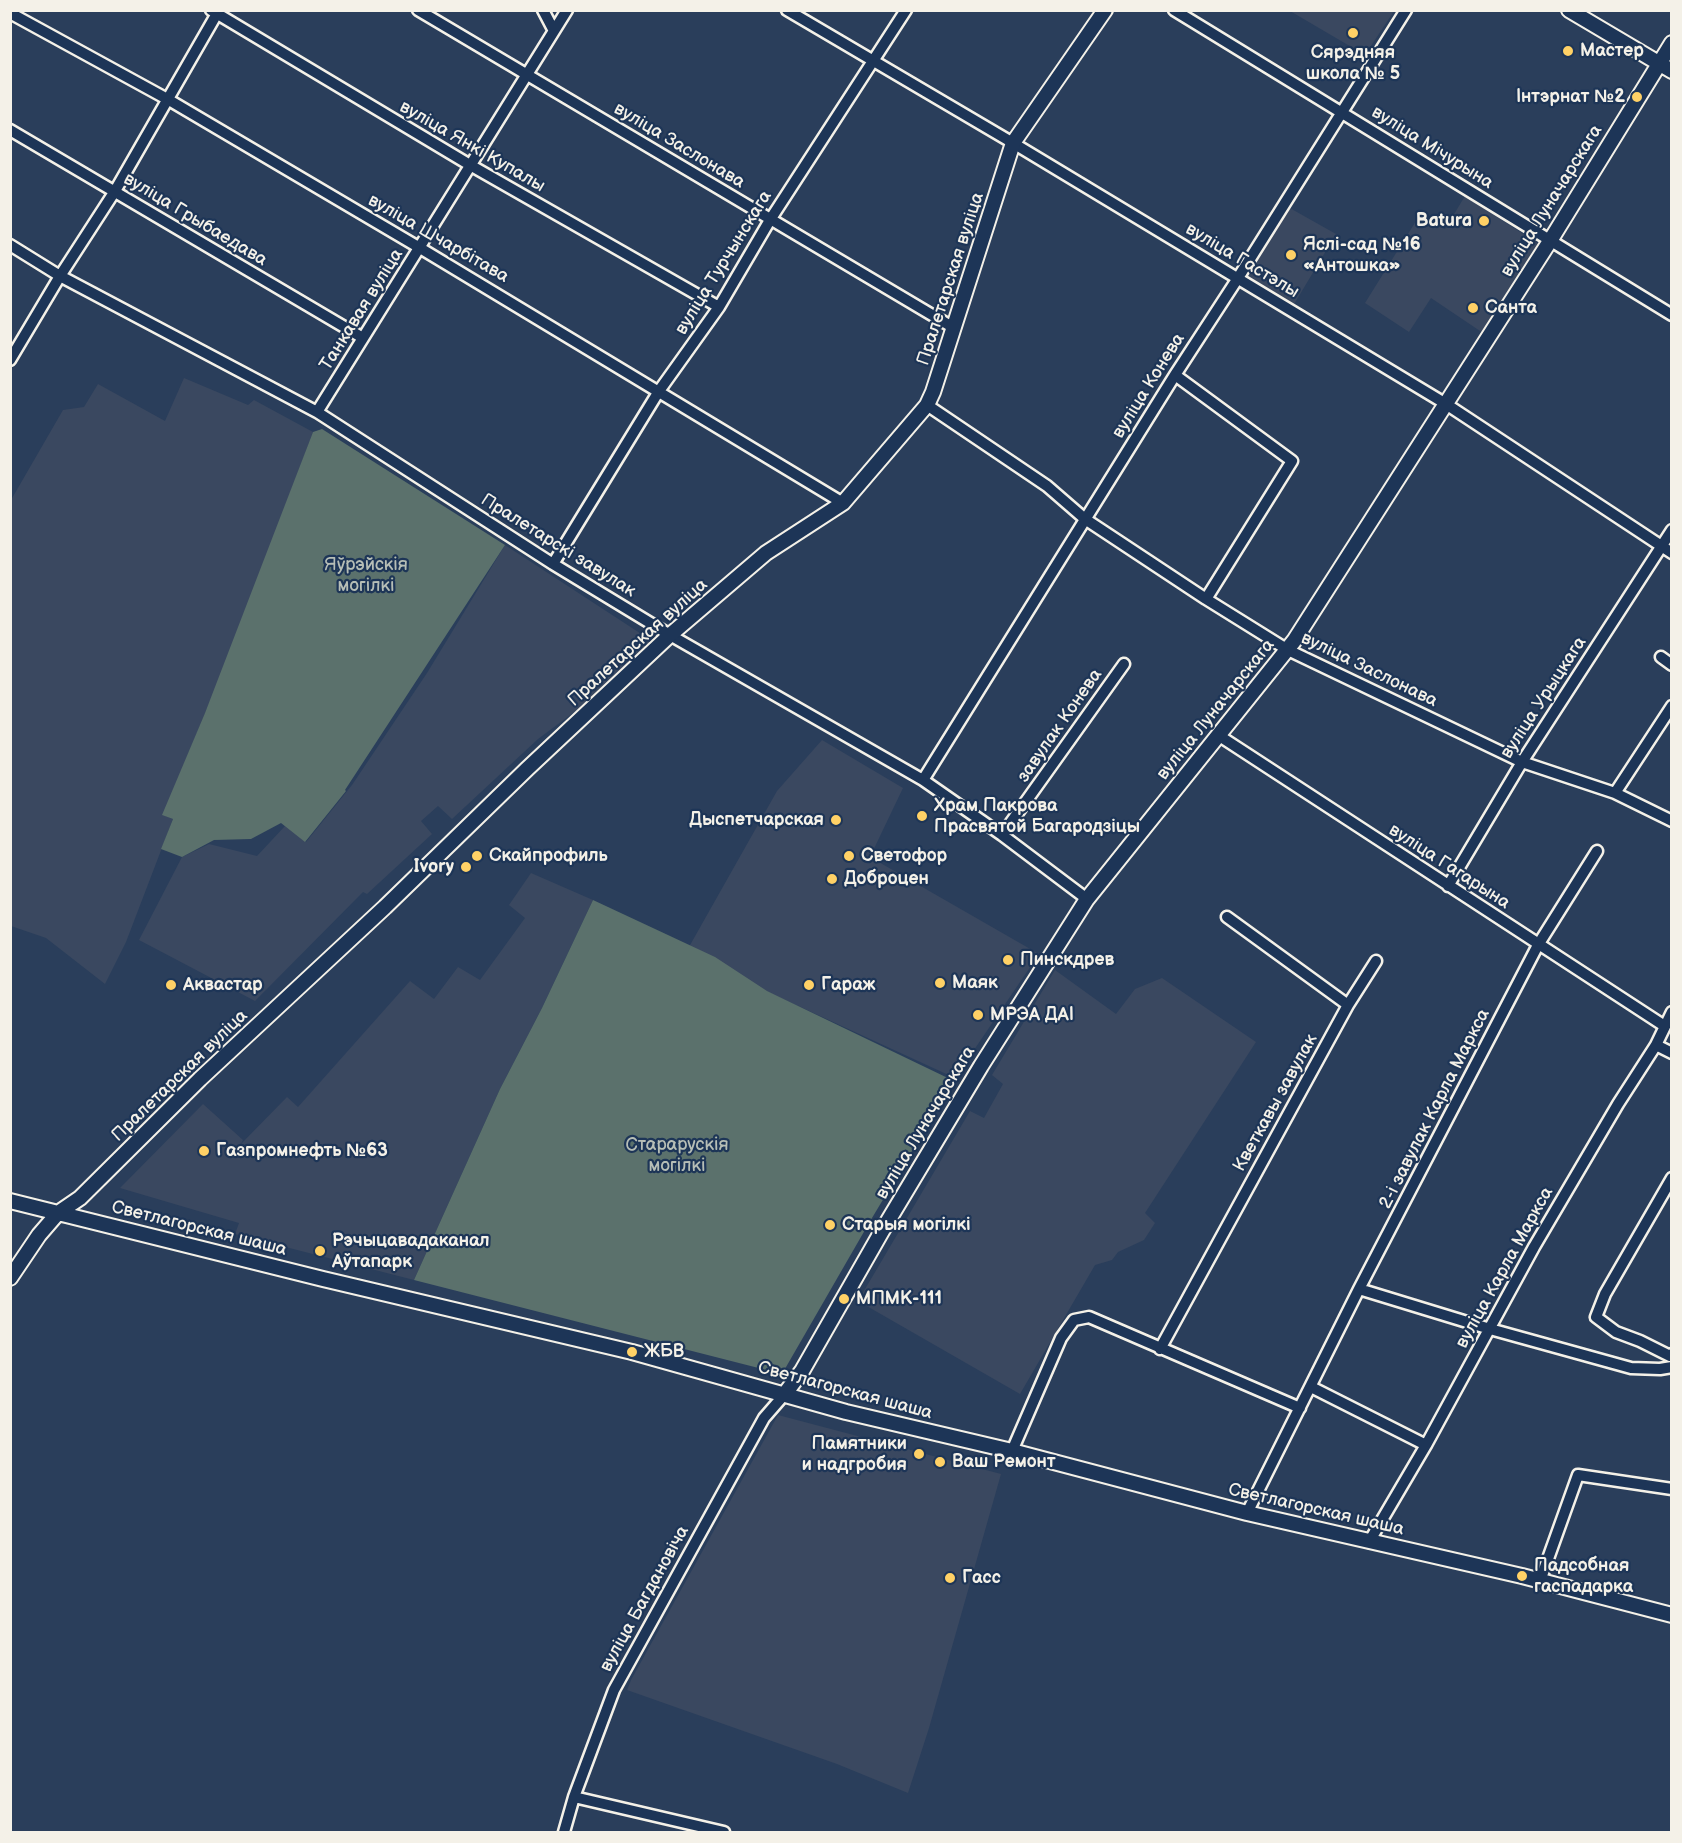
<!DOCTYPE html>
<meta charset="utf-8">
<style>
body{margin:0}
#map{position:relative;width:1682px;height:1843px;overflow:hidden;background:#2a3e5b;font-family:"Balsamiq Sans",sans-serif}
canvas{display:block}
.frame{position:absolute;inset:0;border:12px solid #f4f1e8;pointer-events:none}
</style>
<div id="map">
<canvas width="1682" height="1843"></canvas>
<div class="frame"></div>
</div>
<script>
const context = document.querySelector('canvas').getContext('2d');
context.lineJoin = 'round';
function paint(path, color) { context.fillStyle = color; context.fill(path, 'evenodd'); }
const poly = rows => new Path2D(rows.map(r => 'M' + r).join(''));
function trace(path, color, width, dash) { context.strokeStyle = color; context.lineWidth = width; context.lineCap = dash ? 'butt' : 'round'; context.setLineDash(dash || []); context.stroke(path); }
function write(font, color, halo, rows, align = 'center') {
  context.font = font + ' "Balsamiq Sans",sans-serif'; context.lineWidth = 4.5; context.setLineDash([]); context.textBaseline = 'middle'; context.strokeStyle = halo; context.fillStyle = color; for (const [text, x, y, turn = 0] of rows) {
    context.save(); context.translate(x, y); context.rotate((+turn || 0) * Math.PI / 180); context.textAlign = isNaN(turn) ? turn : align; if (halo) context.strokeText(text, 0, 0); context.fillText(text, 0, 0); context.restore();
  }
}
paint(poly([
 [1290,11,1394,11,1365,55],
 [1465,196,1540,245,1483,333,1431,298,1409,332,1365,303,1421,213,1445,229],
 [1288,207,1336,234,1293,306,1245,277],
 [184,378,248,405,254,400,313,432,233,646,163,815,173,819,126,942,105,984,46,938,11,926,11,500,63,410,84,407,98,384,165,421],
 [505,545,652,641,604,690,538,739,452,819,438,806,421,821,432,834,367,894,363,892,255,1001,139,940,182,857,209,844,257,856,285,826,306,842,352,785,427,673],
 [822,740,903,788,870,857,1039,954,955,1078,685,954,777,791],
 [531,873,593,900,542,1008,500,1089,414,1280,235,1234,239,1223,120,1188,203,1104,243,1140,241,1144,287,1097,298,1107,410,981,434,999,458,967,480,980,525,918,509,905],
 [1055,970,1116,1014,1135,989,1162,978,1256,1042,1145,1213,1155,1223,1144,1240,1118,1252,1112,1260,1095,1265,1020,1394,858,1301,970,1111,984,1118,1003,1084,992,1075],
 [778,1415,1001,1474,929,1728,908,1793,837,1764,627,1690,631,1680]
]), '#3a4860');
paint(poly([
 [322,429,505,545,345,790,346,791,305,842,281,823,251,839,214,840,182,857,161,849,173,819,162,815,205,713,313,432],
 [593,900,715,957,767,991,952,1080,951,1086,869,1223,782,1374,414,1280,500,1089,542,1008]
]), '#5b716c');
const street = poly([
 [211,10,470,165,719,307],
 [418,10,954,328],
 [543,10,554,31],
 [787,10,1013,143,1446,404,1672,553],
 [1174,10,1672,315],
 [10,13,169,100,420,248,843,503],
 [10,130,363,338],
 [10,245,60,276,317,412,553,564,670,635,923,780,1002,835,1087,899],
 [10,360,60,276,115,191,219,10],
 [1175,375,1292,461,1206,599],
 [927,405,1047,486,1085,519,1206,599,1288,650,1522,762,1615,793,1672,821],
 [317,412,567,10],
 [553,564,659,391,719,307,770,220,906,10],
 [1661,657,1672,665],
 [1218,735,1663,1025],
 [923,780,1175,375,1238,278,1406,10],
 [1615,793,1672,706],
 [1002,835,1124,664],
 [1448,886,1522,762,1672,530],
 [1348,1005,1376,961],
 [1656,1045,1672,1053],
 [1672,1178,1605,1294,1596,1317,1616,1332,1640,1341,1670,1356,1672,1354],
 [1359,1289,1490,1329,1631,1368,1660,1369,1672,1367],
 [1160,1349,1348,1005,1227,917],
 [1311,1387,1426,1445],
 [1012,1451,1061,1338,1074,1320,1089,1317,1300,1408],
 [1247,1513,1359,1289,1538,945,1597,851],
 [1369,1542,1426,1445,1534,1247,1618,1104,1656,1045,1672,1012],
 [1540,1581,1578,1475,1672,1489],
 [574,1797,724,1832],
 [564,1832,574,1797,614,1690,764,1418,784,1395]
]);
const secondary = poly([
 [1569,10,1672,71],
 [10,1201,323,1279,632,1352,846,1412,1012,1451,1247,1513,1522,1576,1672,1615],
 [10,1278,39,1235,58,1213,80,1198,200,1079,385,907,527,769,670,635,766,553,843,503,927,405,933,392,1013,143,1105,10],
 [784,1395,802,1371,882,1231,981,1066,1087,899,1294,641,1550,241,1672,43]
]);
trace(street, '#f4f1e8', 15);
trace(secondary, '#f4f1e8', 18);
trace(street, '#1d3557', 10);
trace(secondary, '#1d3557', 14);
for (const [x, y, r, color] of [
 [1353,33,6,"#ffd166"],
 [1568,51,6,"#ffd166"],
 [1637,97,6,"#ffd166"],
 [1484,221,6,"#ffd166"],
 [1291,255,6,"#ffd166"],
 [1473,308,6,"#ffd166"],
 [922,816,6,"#ffd166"],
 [836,820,6,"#ffd166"],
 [477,856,6,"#ffd166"],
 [849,856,6,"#ffd166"],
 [466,867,6,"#ffd166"],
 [832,879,6,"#ffd166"],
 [1008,960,6,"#ffd166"],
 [940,983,6,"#ffd166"],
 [171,985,6,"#ffd166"],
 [809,985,6,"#ffd166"],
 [978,1015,6,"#ffd166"],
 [204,1151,6,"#ffd166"],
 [830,1225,6,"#ffd166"],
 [320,1251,6,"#ffd166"],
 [844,1299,6,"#ffd166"],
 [632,1352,6,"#ffd166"],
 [919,1454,6,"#ffd166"],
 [940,1462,6,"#ffd166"],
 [1522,1576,6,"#ffd166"],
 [950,1578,6,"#ffd166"]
]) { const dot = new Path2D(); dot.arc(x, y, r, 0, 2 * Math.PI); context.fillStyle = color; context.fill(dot); trace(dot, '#1d3557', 2); }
write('bold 18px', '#f4f1e8', '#1d3557', [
 ["Мастер",1580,51],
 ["Сярэдняя",1353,53,"center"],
 ["школа № 5",1353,74,"center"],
 ["Інтэрнат №2",1625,97,"right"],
 ["Batura",1472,221,"right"],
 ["Яслі-сад №16",1303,245],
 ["«Антошка»",1303,266],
 ["Санта",1485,308],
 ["Храм Пакрова",934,806],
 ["Прасвятой Багародзіцы",934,827],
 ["Дыспетчарская",824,820,"right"],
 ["Скайпрофиль",489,856],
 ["Светофор",861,856],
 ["Ivory",454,867,"right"],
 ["Доброцен",844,879],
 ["Пинскдрев",1020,960],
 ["Маяк",952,983],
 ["Аквастар",183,985],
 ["Гараж",821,985],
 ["МРЭА ДАІ",990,1015],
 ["Газпромнефть №63",216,1151],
 ["Старыя могілкі",842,1225],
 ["Рэчыцавадаканал",332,1241],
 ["Аўтапарк",332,1262],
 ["МПМК-111",856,1299],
 ["ЖБВ",644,1352],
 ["Памятники",907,1444,"right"],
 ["и надгробия",907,1465,"right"],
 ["Ваш Ремонт",952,1462],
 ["Падсобная",1534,1566],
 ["гаспадарка",1534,1587],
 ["Гасс",962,1578]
], 'left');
write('18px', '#f4f1e8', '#1d3557', [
 ["вуліца Заслонава",679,146,31],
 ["вуліца Янкі Купалы",472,147,30],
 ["вуліца Мічурына",1432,148,32],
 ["вуліца Луначарскага",1552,201,-58],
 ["вуліца Грыбаедава",195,220,31],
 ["вуліца Шчарбітава",438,239,30],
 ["вуліца Гастэлы",1242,261,31],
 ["вуліца Турчынскага",724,263,-58],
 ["Пралетарская вуліца",951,279,-72],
 ["Танкавая вуліца",362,310,-58],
 ["вуліца Конева",1149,386,-58],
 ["Пралетарскі завулак",558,546,32],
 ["Пралетарская вуліца",638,643,-42],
 ["вуліца Заслонава",1369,670,26],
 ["вуліца Урыцкага",1544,698,-57],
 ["вуліца Луначарскага",1216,710,-51],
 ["завулак Конева",1060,726,-55],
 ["вуліца Гагарына",1449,867,33],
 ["Пралетарская вуліца",180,1076,-44],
 ["Кветкавы завулак",1276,1103,-61],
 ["2-і завулак Карла Маркса",1435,1109,-63],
 ["вуліца Луначарскага",926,1123,-59],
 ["Светлагорская шаша",199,1229,14],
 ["вуліца Карла Маркса",1505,1268,-61],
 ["Светлагорская шаша",845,1391,15],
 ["Светлагорская шаша",1316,1510,13],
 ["вуліца Багдановіча",645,1599,-61]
]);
write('18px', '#b7beb6', '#1d3557', [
 ["Яўрэйскія",366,565],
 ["могілкі",366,586],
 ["Старарускія",677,1145],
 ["могілкі",677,1166]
]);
</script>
